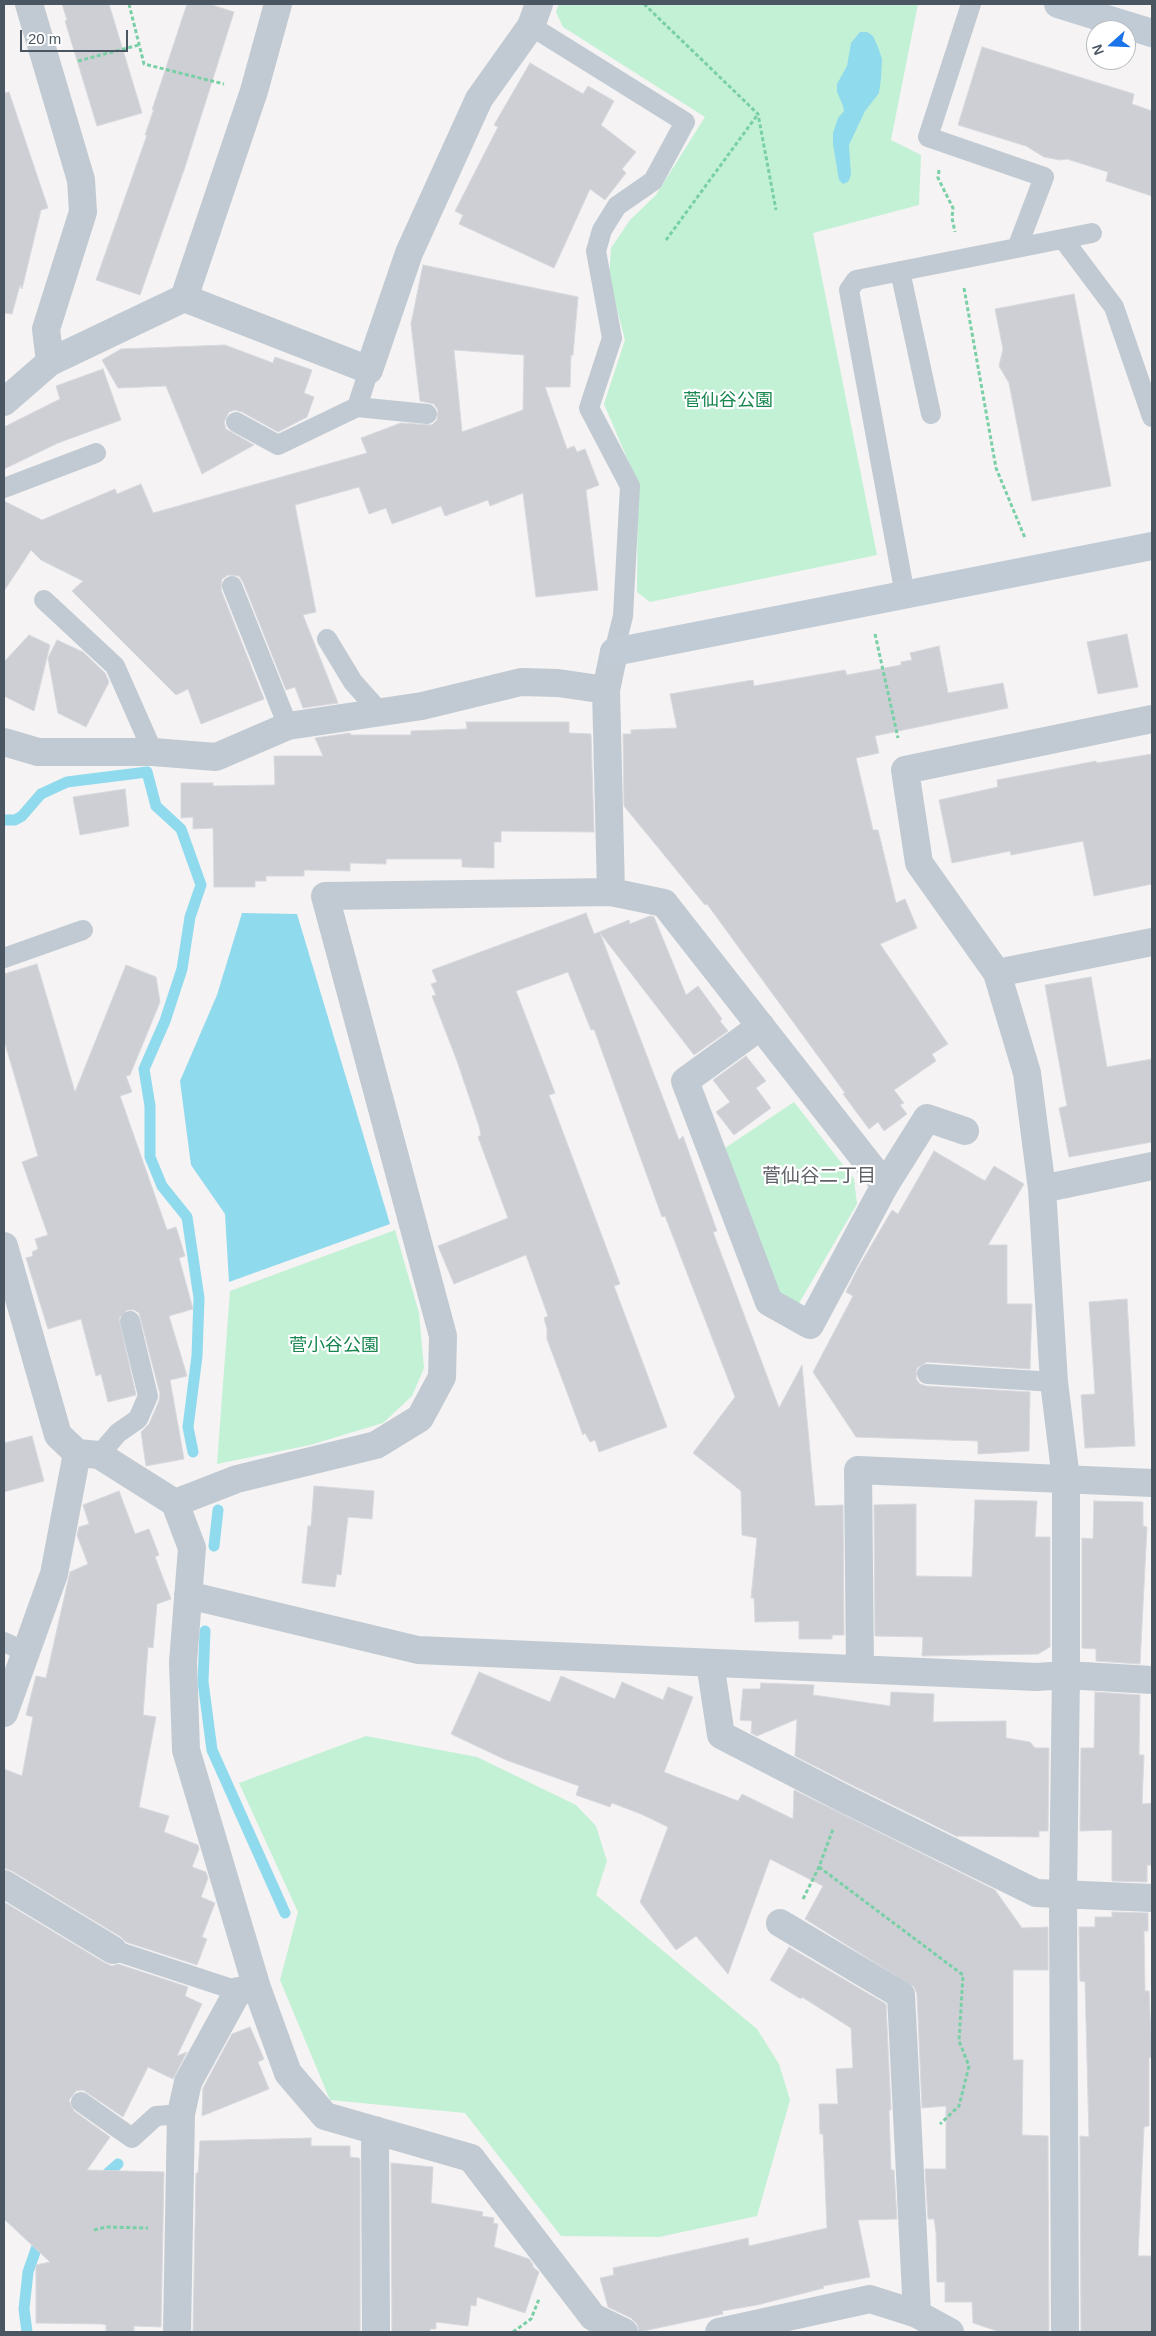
<!DOCTYPE html>
<meta charset="utf-8">
<style>
body{margin:0}
#map{position:relative;width:1156px;height:2336px;overflow:hidden;background:#f5f3f3;font-family:Helvetica,sans-serif}
canvas{display:block}
.frame{position:absolute;inset:0;border:5px solid #4a5661;pointer-events:none}
.north{position:absolute;left:1086px;top:20px;width:50px;height:50px;box-sizing:border-box;background:#fff;border:1px solid #b7bbc0;border-radius:50%;rotate:250deg;font-size:14px;font-weight:700;line-height:20px;text-align:center;color:#4a5661}
.north::after{content:'';display:block;margin:auto;width:18px;height:22px;background:#1a73e8;clip-path:polygon(50% 0,100% 100%,50% 72%,0 100%)}
.scale{position:absolute;left:20px;top:30px;width:108px;height:22px;box-sizing:border-box;border:2px solid #4a5661;border-top:0;padding-left:6px;font-size:15px;line-height:18px;white-space:nowrap;color:#4a5661;-webkit-text-stroke:4px #fff;paint-order:stroke}
</style>
<div id="map">
<canvas width="1156" height="2336"></canvas>
<div class="frame"></div>
<div class="north">N</div>
<div class="scale">20 m</div>
</div>
<script>
const context = document.querySelector('canvas').getContext('2d');
context.lineJoin = 'round';
function paint(path, color) { context.fillStyle = color; context.fill(path, 'evenodd'); }
const poly = rows => new Path2D(rows.map(r => 'M' + r).join(''));
function trace(path, color, width, dash) { context.strokeStyle = color; context.lineWidth = width; context.lineCap = dash ? 'butt' : 'round'; context.setLineDash(dash || []); context.stroke(path); }
function write(font, color, halo, rows, align = 'center') {
  context.font = font + ' Helvetica,"Noto Sans JP",sans-serif'; context.lineWidth = 4.5; context.setLineDash([]); context.textBaseline = 'middle'; context.strokeStyle = halo; context.fillStyle = color; for (const [text, x, y, turn = 0] of rows) {
    context.save(); context.translate(x, y); context.rotate((+turn || 0) * Math.PI / 180); context.textAlign = isNaN(turn) ? turn : align; if (halo) context.strokeText(text, 0, 0); context.fillText(text, 0, 0); context.restore();
  }
}
paint(poly([
 [559,4,918,4,891,140,921,155,919,205,813,233,877,555,650,602,637,592,638,484,604,404,625,340,609,278,611,248,630,220,656,195,705,117,563,27,556,12],
 [794,1102,854,1179,857,1204,798,1305,774,1292,722,1150],
 [395,1230,419,1313,424,1368,412,1396,383,1423,310,1445,217,1464,230,1291],
 [366,1736,477,1757,576,1805,596,1826,607,1861,596,1895,757,2029,779,2064,790,2100,757,2216,659,2237,561,2236,465,2113,330,2100,280,1980,298,1912,239,1783]
]), '#c3f1d5');
paint(poly([
 [860,32,867,32,873,36,878,47,882,59,881,78,879,93,865,111,849,145,851,175,848,182,843,184,839,180,833,144,833,133,838,118,844,111,843,106,837,92,837,84,847,66,851,43],
 [242,913,297,914,390,1224,229,1282,225,1214,191,1165,180,1081,217,995]
]), '#90daee');
trace(poly([
 [4,820,15,820,22,816,41,794,67,782,147,772,156,806,181,829,201,885,190,917,182,969,165,1021,144,1069,150,1106,150,1157,162,1186,187,1217,199,1298,197,1356,188,1427,193,1452],
 [214,1546,218,1510],
 [205,1631,203,1682,212,1750,285,1913],
 [100,2180,118,2164],
 [27,2332,24,2309,28,2272,41,2235]
]), '#90daee', 11);
const building = poly([
 [62,4,109,4,142,113,97,126,65,21,67,20,62,4],
 [187,4,209,4,234,12,185,167,140,295,96,280,147,135,145,135,154,109,152,110,187,4],
 [982,47,1134,94,1132,104,1152,111,1152,196,1106,181,1108,172,1067,159,1060,160,1044,157,1026,146,958,125,982,47],
 [530,63,583,94,588,86,614,101,601,125,636,152,622,169,626,173,605,200,590,189,554,268,459,224,463,215,455,211,498,127,494,125,530,63],
 [9,92,48,208,41,210,22,289,20,285,12,314,4,313,4,93,9,92],
 [423,265,578,297,573,355,571,355,570,387,545,387,567,449,574,446,577,452,585,449,599,485,586,490,598,590,536,597,523,493,490,506,488,500,445,516,441,506,392,524,386,508,369,514,359,487,295,505,316,612,303,615,338,703,303,708,295,687,286,690,243,582,239,576,228,575,222,579,221,590,264,699,201,724,188,689,176,695,72,591,83,581,41,560,31,550,4,591,4,501,42,520,115,489,117,494,141,484,153,513,367,453,361,438,401,423,432,425,437,420,438,410,434,404,420,401,411,324,423,265],
 [454,350,524,355,523,410,462,432,454,350],
 [1074,294,1111,486,1032,501,1009,383,999,366,1003,349,995,309,1074,294],
 [225,345,273,363,275,357,312,370,304,393,314,397,307,417,278,432,242,412,235,410,229,412,224,422,226,429,254,445,202,474,166,386,118,388,102,360,121,349,225,345],
 [103,369,121,420,58,443,4,469,4,427,60,399,56,386,103,369],
 [1127,634,1138,687,1098,694,1087,642,1127,634],
 [29,635,50,645,34,711,4,696,4,662,29,635],
 [57,640,83,652,105,673,109,682,86,727,58,713,48,658,57,640],
 [939,646,948,693,1003,683,1008,708,875,736,879,753,856,758,873,830,878,830,896,903,905,899,917,928,880,944,948,1044,932,1054,936,1061,894,1090,904,1103,900,1105,907,1114,884,1131,878,1122,869,1129,843,1094,845,1093,707,904,705,905,624,806,623,734,631,734,631,730,677,728,670,694,753,680,754,686,845,670,847,675,901,665,901,662,912,660,910,653,939,646],
 [466,722,569,722,569,733,591,734,594,832,501,831,501,842,494,842,494,868,462,867,462,859,386,859,386,864,350,863,350,871,304,870,304,876,266,876,266,881,255,881,255,887,214,887,213,828,193,829,193,817,181,818,181,783,213,783,213,786,275,785,274,756,323,756,315,738,350,733,351,735,411,735,411,731,467,729,466,722],
 [1152,754,1152,884,1094,896,1083,841,1011,855,1010,851,952,863,939,800,998,787,997,780,1096,761,1097,763,1152,754],
 [125,789,129,826,80,835,73,797,125,789],
 [586,913,594,934,629,920,630,924,650,916,654,917,686,995,698,986,722,1019,720,1021,728,1031,694,1055,600,933,679,1140,683,1136,717,1231,713,1232,779,1408,802,1365,815,1506,843,1505,844,1635,832,1635,832,1639,799,1639,799,1621,755,1622,754,1598,751,1598,757,1538,742,1535,741,1491,693,1453,735,1397,665,1216,662,1217,594,1029,591,1030,568,972,516,991,555,1093,549,1095,620,1284,614,1286,667,1427,599,1452,595,1440,590,1442,585,1433,583,1435,547,1339,547,1329,544,1318,548,1316,526,1255,454,1284,438,1246,508,1218,478,1137,481,1135,479,1126,457,1061,432,996,436,995,431,984,437,982,432,970,586,913],
 [37,964,75,1092,126,965,156,977,160,1002,130,1075,126,1076,132,1092,120,1096,167,1230,176,1227,185,1256,179,1258,193,1309,169,1316,187,1376,170,1380,184,1459,146,1466,141,1432,149,1424,159,1401,160,1394,139,1313,134,1310,127,1310,119,1318,136,1395,108,1402,101,1374,96,1376,81,1319,48,1329,26,1258,33,1256,32,1252,38,1249,35,1239,48,1235,22,1162,38,1156,4,1040,4,974,37,964],
 [1091,977,1107,1067,1152,1059,1152,1142,1069,1157,1059,1108,1067,1106,1045,985,1091,977],
 [746,1056,766,1081,756,1088,771,1108,734,1135,716,1112,730,1102,713,1080,746,1056],
 [934,1151,985,1181,994,1166,1024,1184,988,1245,1007,1245,1007,1304,1032,1304,1030,1369,927,1362,917,1368,916,1379,920,1384,926,1386,1030,1392,1029,1451,978,1454,978,1441,856,1437,813,1372,853,1296,846,1292,858,1268,892,1210,898,1214,934,1151],
 [1127,1299,1135,1446,1085,1448,1081,1395,1095,1394,1089,1302,1127,1299],
 [32,1436,44,1481,4,1492,4,1443,32,1436],
 [314,1486,374,1491,372,1519,348,1517,341,1575,337,1574,335,1587,302,1583,308,1526,311,1526,314,1486],
 [119,1491,135,1534,149,1529,159,1555,155,1557,171,1599,157,1604,153,1648,148,1647,143,1715,156,1717,139,1807,169,1816,164,1832,198,1845,199,1849,192,1867,206,1872,208,1878,201,1897,215,1903,202,1937,207,1939,197,1965,126,1942,121,1937,12,1871,4,1868,4,1769,22,1776,33,1717,26,1715,36,1676,46,1678,70,1572,88,1564,77,1535,79,1527,89,1524,83,1505,119,1491],
 [975,1500,1037,1501,1035,1537,1050,1537,1050,1647,1038,1654,922,1656,923,1637,875,1636,874,1505,916,1504,916,1576,972,1577,975,1500],
 [1094,1501,1143,1502,1143,1526,1147,1527,1140,1664,1096,1661,1096,1649,1082,1648,1082,1538,1093,1539,1094,1501],
 [479,1672,550,1702,561,1676,615,1699,622,1682,663,1700,668,1687,693,1697,664,1772,738,1801,742,1794,793,1819,794,1790,995,1890,1022,1928,1048,1927,1048,1970,1013,1970,1013,2060,1023,2060,1022,2135,1048,2136,1049,2332,1000,2332,973,2323,972,2302,945,2302,945,2282,937,2282,936,2232,934,2219,928,2219,925,2169,946,2169,946,2106,922,2108,917,1994,914,1987,805,1919,823,1886,770,1859,728,1974,696,1936,676,1950,640,1902,668,1827,641,1814,612,1803,610,1807,576,1795,579,1786,506,1760,451,1734,479,1672],
 [761,1683,814,1685,813,1695,890,1706,891,1692,934,1694,933,1722,1006,1721,1006,1738,1030,1742,1035,1748,1049,1748,1048,1831,1039,1831,1039,1837,957,1836,958,1837,850,1784,795,1756,797,1719,757,1736,751,1733,752,1721,740,1720,743,1689,760,1689,761,1683],
 [1095,1692,1140,1695,1139,1755,1144,1755,1142,1804,1152,1803,1152,1865,1147,1865,1147,1882,1112,1881,1112,1830,1080,1831,1081,1748,1094,1748,1095,1692],
 [4,1902,105,1963,112,1966,118,1964,188,1987,185,1996,202,2004,177,2056,187,2052,173,2079,148,2067,123,2117,83,2090,76,2091,69,2100,74,2111,110,2137,87,2170,164,2172,161,2327,134,2326,134,2332,106,2332,106,2325,102,2324,36,2323,36,2265,50,2262,4,2219,4,1902],
 [1112,1912,1148,1913,1148,1931,1144,1931,1145,1991,1149,1991,1152,2058,1149,2057,1149,2126,1144,2127,1138,2256,1152,2256,1152,2332,1081,2332,1080,2136,1089,2137,1085,1982,1080,1981,1079,1927,1095,1927,1095,1917,1112,1917,1112,1912],
 [789,1947,886,2004,891,2110,889,2110,891,2170,894,2170,897,2219,858,2220,870,2277,823,2286,824,2288,757,2305,722,2311,723,2314,639,2332,637,2324,631,2318,608,2307,600,2278,614,2275,613,2268,748,2238,749,2246,827,2228,823,2134,820,2134,819,2104,838,2104,836,2069,853,2068,851,2028,802,1997,801,1999,770,1980,789,1947],
 [250,2027,264,2059,258,2062,269,2089,202,2116,203,2088,232,2034,250,2027],
 [311,2138,311,2146,350,2146,350,2157,359,2158,360,2160,360,2332,193,2332,196,2173,198,2173,200,2141,311,2138],
 [391,2163,433,2167,431,2203,483,2212,482,2216,494,2218,493,2223,498,2224,494,2247,529,2259,533,2265,533,2267,539,2272,525,2313,477,2297,476,2306,471,2305,468,2326,436,2322,436,2329,430,2329,430,2332,392,2332,391,2163]
]);
paint(building, '#cdcfd5');
trace(building, '#d7d9de', 1);
trace(poly([
 [129,4,144,64,224,84],
 [644,4,758,114,776,210],
 [78,61,139,45],
 [939,170,938,178,953,208,952,218,955,232],
 [666,240,758,114],
 [964,288,996,468,1025,538],
 [875,634,898,738],
 [819,1867,963,1975,959,2041,969,2066,959,2106,940,2124],
 [803,1899,819,1867,833,1829],
 [94,2230,106,2227,148,2228],
 [513,2332,531,2319,539,2299]
]), '#7ad0a6', 3, [4, 2.5]);
trace(poly([
 [971,4,928,137,1044,177,1017,248],
 [531,26,685,122,653,181,617,206,602,230,596,251,612,338,589,408,630,486,623,616,614,652],
 [1063,239,1114,307,1152,417],
 [900,271,931,414],
 [357,407,427,414],
 [236,422,278,445,357,407,369,370],
 [4,488,96,453],
 [232,586,288,726],
 [905,595,849,290,856,280,1092,233],
 [44,600,115,666,153,752],
 [327,639,353,682,379,711],
 [4,958,83,930],
 [927,1374,1054,1382],
 [99,1455,118,1433,138,1419,148,1396,130,1321],
 [4,1642,26,1652],
 [113,1950,238,1991],
 [81,2102,132,2138,156,2116,181,2114]
]), '#c1cad2', 20);
trace(poly([
 [29,4,81,180,83,212,46,329,50,362],
 [184,298,369,370,409,253,479,99,531,26,539,4],
 [4,402,50,362,184,298,254,91,278,4],
 [4,742,38,752,153,752,216,757,288,726,422,706,521,682,558,683,606,690],
 [611,892,606,690,614,652],
 [997,973,1152,942],
 [761,1026,685,1081,769,1302,810,1325,885,1185,927,1118,965,1131],
 [1042,1189,1152,1166],
 [4,1246,58,1435,77,1453,99,1455,175,1503,192,1548,183,1662,186,1750,257,1988,288,2073,325,2116,471,2158,593,2317,624,2332],
 [175,1503,237,1479,376,1445,420,1418,442,1377,443,1336,325,896,611,892,664,903,885,1185],
 [188,1595,418,1650,1037,1677,1066,1675,1152,1680],
 [710,1663,721,1735,843,1798,1036,1893,1152,1898],
 [860,1668,858,1470,1152,1483],
 [4,1713,54,1574,77,1453],
 [4,1884,113,1950],
 [780,1923,901,1995,917,2314],
 [375,2130,376,2332],
 [177,2332,181,2114,188,2082,238,1991,257,1988],
 [719,2332,870,2299,917,2314,950,2332],
 [1065,2332,1063,1895,1066,1675,1066,1479,1054,1382,1042,1189,1027,1073,997,973,919,863,905,770,1152,719]
]), '#c1cad2', 28);
trace(poly([
 [1058,4,1152,33],
 [614,652,1152,546]
]), '#c1cbd6', 28);
write('18px', '#17864f', '#fff', [
 ["菅仙谷公園",728,401],
 ["菅小谷公園",334,1346]
]);
write('19px', '#5f6368', '#fff', [
 ["菅仙谷二丁目",819,1177]
]);
</script>
